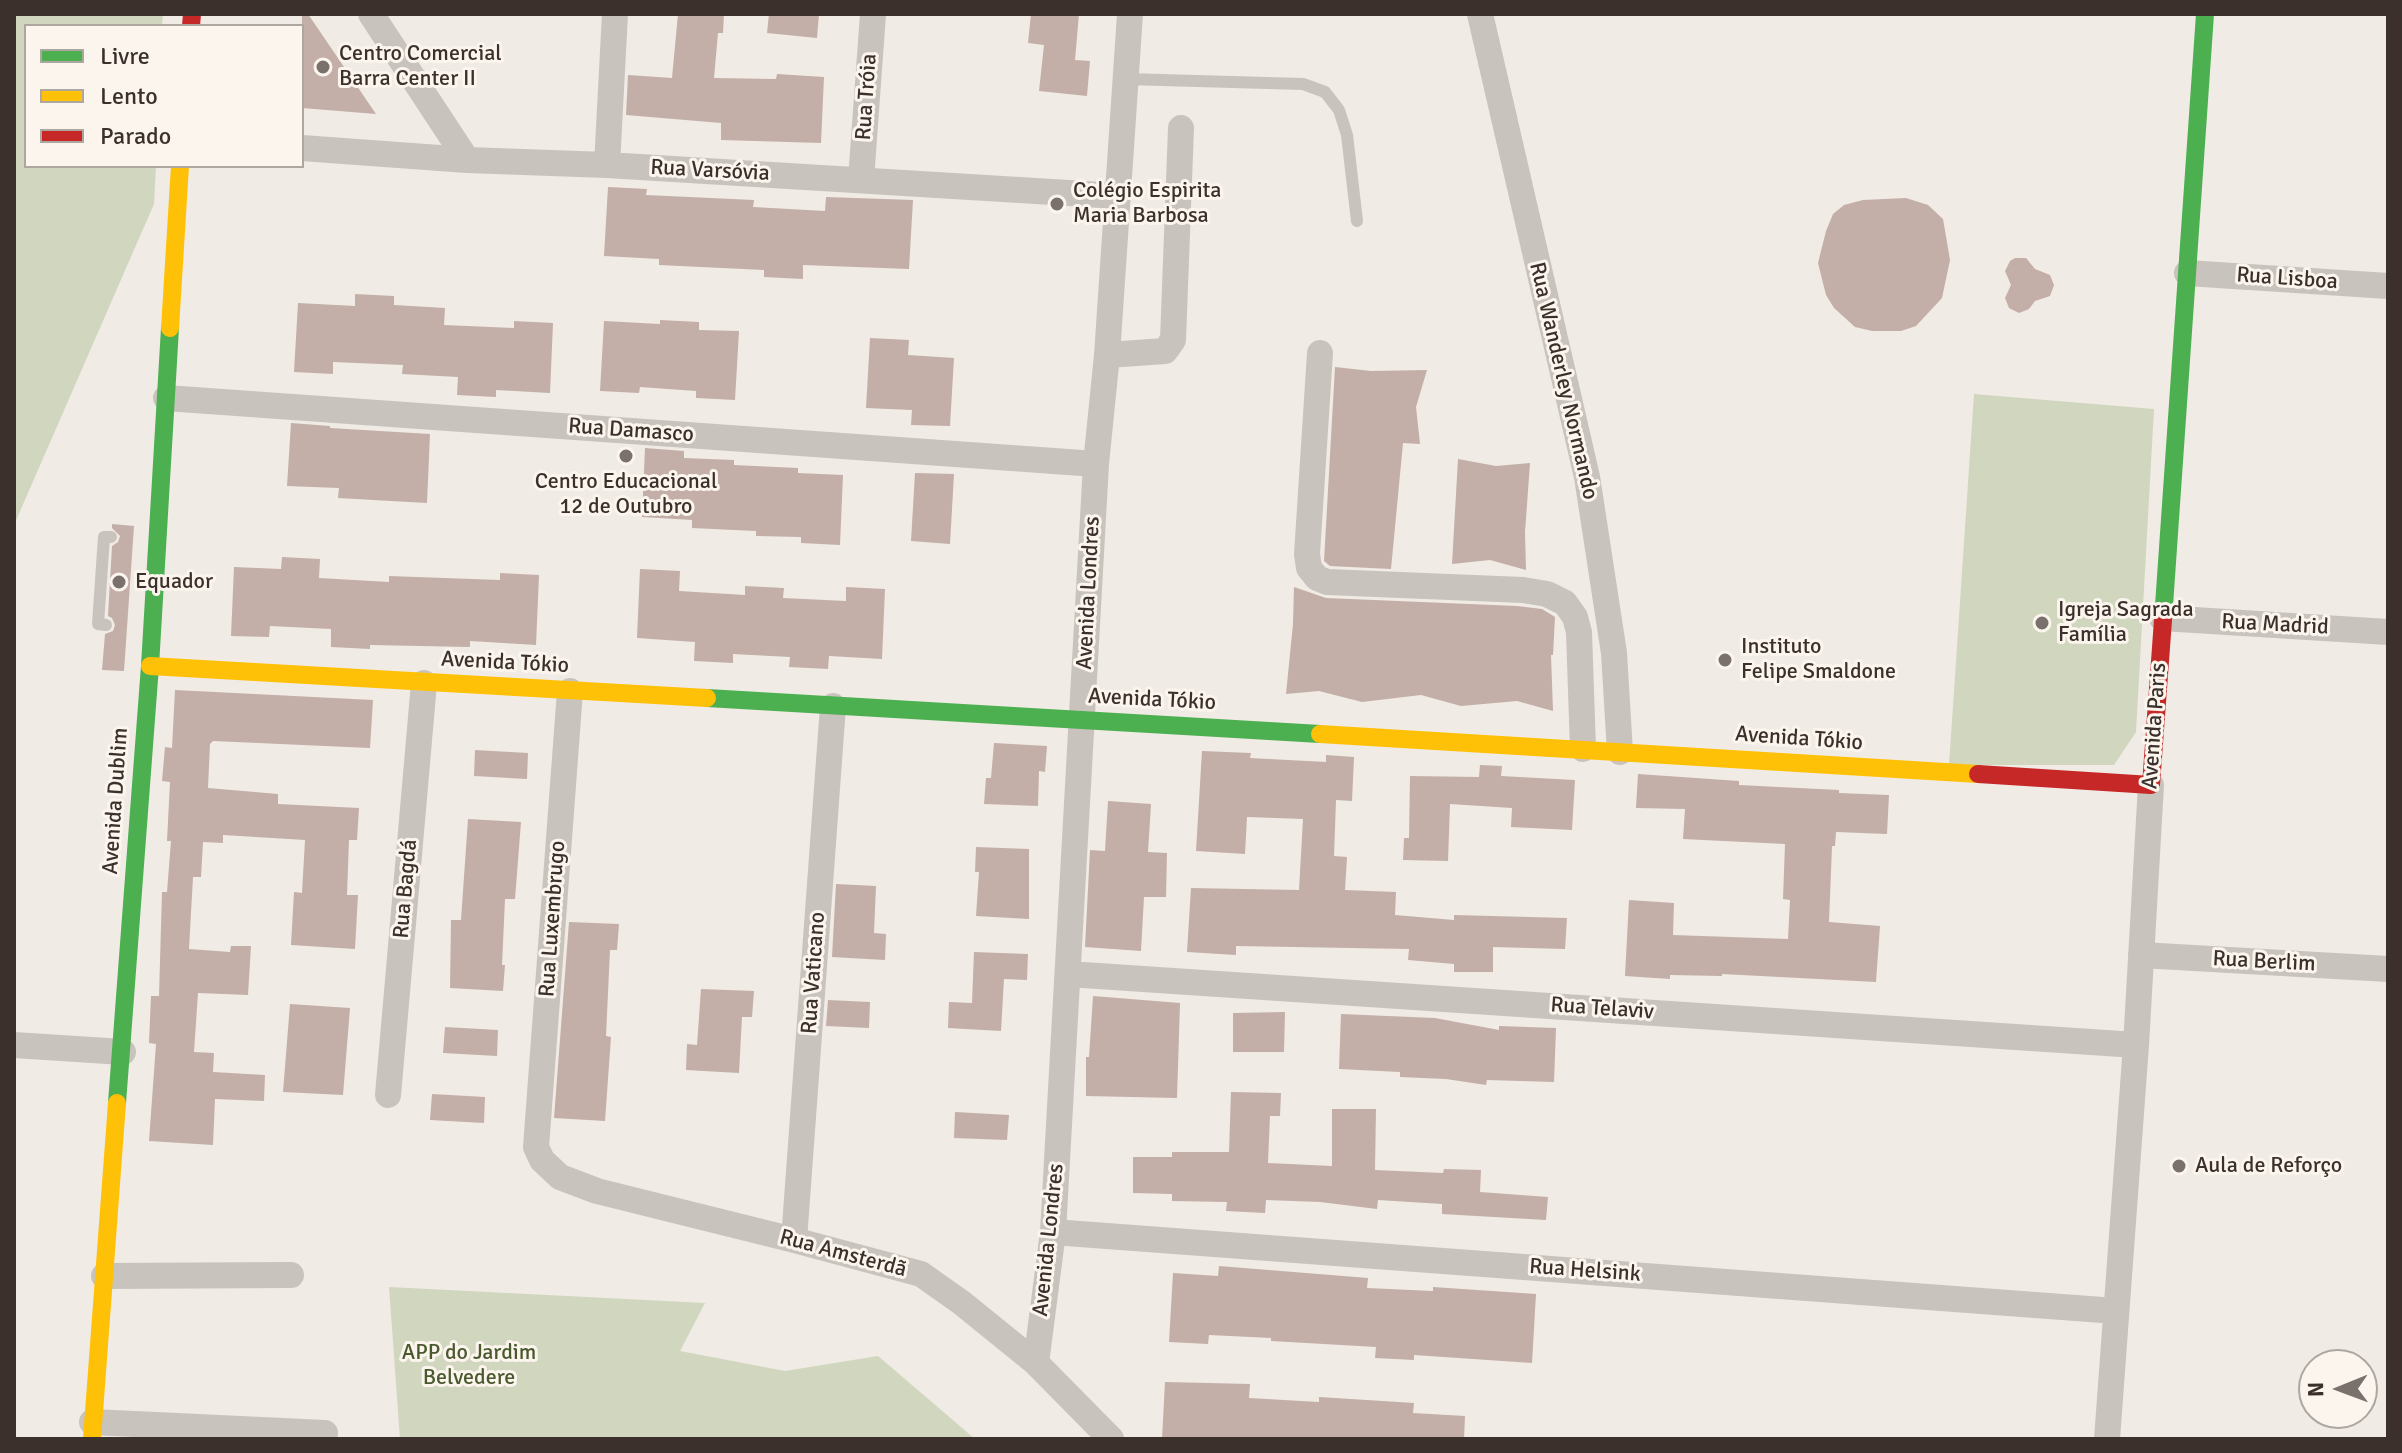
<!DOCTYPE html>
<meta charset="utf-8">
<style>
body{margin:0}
#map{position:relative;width:2402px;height:1453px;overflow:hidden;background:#f0ebe5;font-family:Signika,sans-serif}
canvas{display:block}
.frame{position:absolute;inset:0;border:16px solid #3b302b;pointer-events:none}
.legend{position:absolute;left:24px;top:24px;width:280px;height:144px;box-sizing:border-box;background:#fbf5ee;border:2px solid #aea6a0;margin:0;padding:10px 14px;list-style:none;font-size:24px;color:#3b302b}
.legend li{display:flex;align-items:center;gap:16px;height:40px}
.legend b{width:40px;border:2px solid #aea6a0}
.north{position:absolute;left:2298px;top:1349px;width:80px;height:80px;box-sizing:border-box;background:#fbf5ee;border:2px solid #aea6a0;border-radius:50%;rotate:269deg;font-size:22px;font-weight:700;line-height:32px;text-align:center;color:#3b302b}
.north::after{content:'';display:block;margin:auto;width:28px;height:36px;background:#7a716c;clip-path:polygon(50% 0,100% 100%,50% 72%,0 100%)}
</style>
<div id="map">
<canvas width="2402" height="1453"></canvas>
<div class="frame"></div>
<ul class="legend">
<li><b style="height:10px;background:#4caf50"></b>Livre</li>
<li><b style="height:10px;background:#ffc107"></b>Lento</li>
<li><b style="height:10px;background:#c62828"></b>Parado</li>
</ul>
<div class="north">N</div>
</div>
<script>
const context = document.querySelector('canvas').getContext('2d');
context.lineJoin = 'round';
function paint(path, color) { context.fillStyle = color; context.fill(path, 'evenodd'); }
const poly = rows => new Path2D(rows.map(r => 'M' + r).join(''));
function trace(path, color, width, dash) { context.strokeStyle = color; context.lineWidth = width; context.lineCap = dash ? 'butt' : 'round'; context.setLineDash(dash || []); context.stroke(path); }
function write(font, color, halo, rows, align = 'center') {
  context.font = font + ' Signika,sans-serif'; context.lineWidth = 6; context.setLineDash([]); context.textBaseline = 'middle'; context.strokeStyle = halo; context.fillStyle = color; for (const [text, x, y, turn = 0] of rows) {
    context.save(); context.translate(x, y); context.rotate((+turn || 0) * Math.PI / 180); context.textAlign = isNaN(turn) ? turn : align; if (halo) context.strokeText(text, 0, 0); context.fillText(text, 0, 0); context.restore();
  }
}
paint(poly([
 [14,14,163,14,162,26,26,26,26,166,156,166,154,204,14,525],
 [1974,394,2154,409,2136,732,2114,765,1949,765],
 [389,1287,705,1303,680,1351,785,1371,878,1356,975,1439,400,1439]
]), '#d1d6bf');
paint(poly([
 [302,14,308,14,376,114,302,108],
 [678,14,724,14,723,33,718,33,714,78,776,79,777,74,824,77,821,143,721,140,721,123,626,115,628,75,672,78],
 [769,14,819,14,817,38,767,33],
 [1031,14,1079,14,1075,60,1090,61,1087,96,1039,91,1044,45,1028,43],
 [608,187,647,189,646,195,754,200,753,207,825,211,826,197,913,200,909,269,803,265,803,279,764,277,764,270,659,265,659,259,604,256],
 [1906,198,1928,205,1943,219,1950,260,1942,298,1916,326,1901,331,1872,331,1855,327,1834,308,1826,295,1818,263,1826,231,1833,214,1844,205,1863,200],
 [2015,258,2026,258,2035,269,2050,275,2054,285,2050,296,2035,301,2029,309,2019,313,2009,308,2005,298,2011,285,2005,271,2010,261],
 [355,294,394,296,394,305,445,308,444,325,514,328,514,321,553,323,550,393,496,390,496,397,457,395,458,377,402,374,403,365,333,362,333,374,294,372,298,303,355,306],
 [660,320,699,322,699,330,739,331,735,400,696,398,696,391,640,387,639,393,600,391,604,321,660,324],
 [870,338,909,340,908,355,954,358,950,426,911,425,912,410,866,408],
 [1335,367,1371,371,1427,370,1416,407,1420,444,1403,443,1391,569,1330,566,1324,561],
 [291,423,330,426,330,428,430,434,427,503,338,498,339,488,287,486],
 [645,448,684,451,684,458,734,460,734,465,798,468,798,473,843,475,840,545,801,543,801,537,756,536,756,531,692,528,692,520,642,517],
 [1458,459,1496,466,1530,463,1525,532,1526,570,1490,560,1452,564],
 [915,473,954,474,950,544,911,541],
 [112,524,134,526,124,671,102,670,105,634,113,631,115,625,112,618,108,616,112,546,118,542,120,536,112,528],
 [282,557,320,559,319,578,389,582,389,576,500,580,500,573,539,575,536,645,470,641,470,647,370,645,370,649,331,647,331,629,270,626,269,637,231,636,234,567,281,569],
 [640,569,680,571,679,591,745,595,745,586,784,588,783,598,846,601,846,587,885,589,882,659,829,656,828,669,789,667,790,657,733,654,733,663,694,661,695,642,637,638],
 [1294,587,1326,598,1517,606,1542,609,1555,617,1553,655,1551,655,1553,711,1517,701,1461,706,1421,695,1362,702,1319,691,1286,694,1293,624],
 [175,690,373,700,370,748,213,741,210,744,208,788,278,794,278,804,359,808,357,840,349,840,347,895,358,895,355,949,291,945,294,892,302,893,305,840,223,835,223,843,203,842,201,877,193,877,189,949,230,952,231,946,251,946,248,995,198,993,194,1052,214,1053,213,1072,265,1075,264,1101,215,1099,213,1145,149,1141,156,1044,149,1043,151,996,159,996,162,892,167,892,171,841,167,841,170,782,162,781,165,747,172,748],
 [994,743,1047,746,1045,772,1039,771,1038,806,984,804,986,778,991,778],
 [475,750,528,753,527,779,474,776],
 [1202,751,1251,753,1250,758,1326,762,1326,755,1354,757,1352,801,1336,800,1334,856,1347,857,1345,890,1396,892,1395,915,1454,920,1454,915,1567,918,1565,949,1493,947,1493,972,1454,972,1454,964,1408,960,1409,949,1236,946,1236,955,1187,952,1191,888,1299,890,1303,819,1247,817,1245,854,1196,851],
 [1480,765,1502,766,1501,776,1575,780,1572,830,1511,827,1512,808,1450,804,1448,861,1403,860,1404,838,1409,838,1410,776,1479,777],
 [1638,774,1739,781,1739,785,1839,790,1839,793,1889,795,1887,834,1836,832,1835,846,1832,846,1829,922,1880,926,1876,982,1722,974,1722,976,1670,975,1670,979,1625,976,1629,900,1674,903,1673,935,1788,939,1790,900,1783,899,1785,844,1683,839,1685,809,1636,808],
 [1108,801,1151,804,1148,852,1167,853,1166,897,1144,897,1141,951,1085,947,1090,850,1105,851],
 [468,819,521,822,515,899,505,899,502,965,505,965,503,991,450,988,451,920,461,920],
 [976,847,1029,849,1029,919,976,916,979,872,975,872],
 [836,884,876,886,874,933,886,934,885,960,832,957],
 [569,922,619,924,617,950,610,950,606,1036,611,1037,605,1121,554,1118],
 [974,952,1028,954,1027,980,1004,979,1001,1031,948,1028,949,1002,972,1003],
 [701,989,754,991,752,1017,742,1017,739,1073,686,1070,687,1044,697,1045],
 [1093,996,1180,1003,1177,1098,1086,1096,1086,1057,1089,1057],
 [828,1000,870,1002,869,1028,826,1026],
 [290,1004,350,1008,343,1095,283,1092],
 [1285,1012,1284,1052,1233,1052,1233,1013],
 [1341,1014,1435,1018,1499,1030,1499,1026,1556,1028,1554,1082,1487,1080,1486,1085,1446,1079,1400,1077,1400,1072,1339,1069],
 [445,1027,498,1030,497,1056,443,1053],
 [1231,1092,1281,1093,1280,1116,1270,1116,1268,1163,1332,1166,1332,1109,1376,1109,1375,1170,1443,1173,1444,1169,1481,1170,1480,1192,1548,1197,1546,1220,1442,1214,1442,1204,1378,1200,1377,1209,1320,1202,1266,1200,1265,1213,1226,1211,1227,1202,1172,1201,1172,1194,1133,1193,1133,1157,1172,1157,1172,1152,1229,1152],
 [432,1094,485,1097,484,1123,430,1120],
 [955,1112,1009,1115,1007,1140,954,1138],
 [1219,1266,1368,1278,1367,1288,1433,1291,1433,1287,1536,1294,1532,1363,1414,1355,1414,1360,1375,1358,1376,1347,1271,1341,1271,1338,1209,1335,1208,1344,1169,1342,1173,1273,1218,1276],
 [1165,1382,1250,1384,1249,1398,1319,1402,1319,1397,1414,1403,1413,1413,1465,1416,1464,1439,1162,1439]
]), '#c3afa7');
trace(poly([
 [1126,79,1303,84,1325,92,1339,110,1347,135,1357,221],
 [106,625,98,624,104,537,111,537]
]), '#c9c3be', 12);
trace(poly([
 [371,14,467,160],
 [1480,14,1587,477,1614,653,1620,752],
 [302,148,467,160,607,165,1118,196],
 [607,165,615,14],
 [861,180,873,14],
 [2187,273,2388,286],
 [1320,353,1307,554,1309,568,1317,578,1327,582,1523,590,1547,594,1565,603,1575,617,1579,632,1583,749],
 [1107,355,1165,351,1173,340,1181,128],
 [166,398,1096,464],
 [2162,618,2388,632],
 [570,691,536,1147,542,1160,560,1177,597,1191,794,1240,921,1274,962,1303,1036,1363,1111,1439],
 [2141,955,2388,969],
 [1068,974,2136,1045],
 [14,1045,123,1052],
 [388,1095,424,683],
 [1053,1232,2116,1311],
 [794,1240,833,706],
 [104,1276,291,1275],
 [1036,1363,1053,1232,1096,464,1107,355,1130,14],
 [92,1422,325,1433],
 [2107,1439,2136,1045,2151,785]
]), '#c9c3be', 26);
trace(poly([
 [2163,620,2205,14],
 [707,698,1320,734],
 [117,1103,150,666,170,328]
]), '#4caf50', 18);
trace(poly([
 [170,328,180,166],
 [150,666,707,698],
 [1320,734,1978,774],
 [92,1439,117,1103]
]), '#ffc107', 18);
trace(poly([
 [191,26,192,14],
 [1978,774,2151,785,2163,620]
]), '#c62828', 18);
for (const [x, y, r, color] of [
 [323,67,8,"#7a716c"],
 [1057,204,8,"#7a716c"],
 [626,456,8,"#7a716c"],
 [119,582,8,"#7a716c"],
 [2042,623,8,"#7a716c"],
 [1725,660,8,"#7a716c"],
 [2179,1166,8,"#7a716c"]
]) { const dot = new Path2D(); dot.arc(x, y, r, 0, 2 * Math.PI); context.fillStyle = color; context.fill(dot); trace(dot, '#fbf5ee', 3); }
write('22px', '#3b302b', '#fbf5ee', [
 ["Centro Comercial",339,54],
 ["Barra Center II",339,79],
 ["Colégio Espirita",1073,191],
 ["Maria Barbosa",1073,216],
 ["Centro Educacional",626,482,"center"],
 ["12 de Outubro",626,507,"center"],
 ["Equador",135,582],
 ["Igreja Sagrada",2058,610],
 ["Família",2058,635],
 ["Instituto",1741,647],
 ["Felipe Smaldone",1741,672],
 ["Aula de Reforço",2195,1166]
], 'left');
write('22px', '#3b302b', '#fbf5ee', [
 ["Rua Tróia",867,97,-86],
 ["Rua Varsóvia",710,171,3],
 ["Rua Lisboa",2287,279,4],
 ["Rua Wanderley Normando",1563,381,77],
 ["Rua Damasco",631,431,4],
 ["Avenida Londres",1089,593,-87],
 ["Rua Madrid",2275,625,3],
 ["Avenida Tókio",505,663,3],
 ["Avenida Tókio",1152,700,3],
 ["Avenida Paris",2155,726,-86],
 ["Avenida Tókio",1799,739,4],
 ["Avenida Dublim",116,801,-86],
 ["Rua Bagdá",406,889,-85],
 ["Rua Luxembrugo",553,919,-86],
 ["Rua Berlim",2264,962,3],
 ["Rua Vaticano",814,973,-86],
 ["Rua Telaviv",1602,1009,4],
 ["Avenida Londres",1049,1240,-84],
 ["Rua Amsterdã",843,1254,15],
 ["Rua Helsink",1585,1271,4]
]);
write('22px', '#4a5a2e', '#fbf5ee', [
 ["APP do Jardim",469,1353],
 ["Belvedere",469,1378]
]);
</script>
